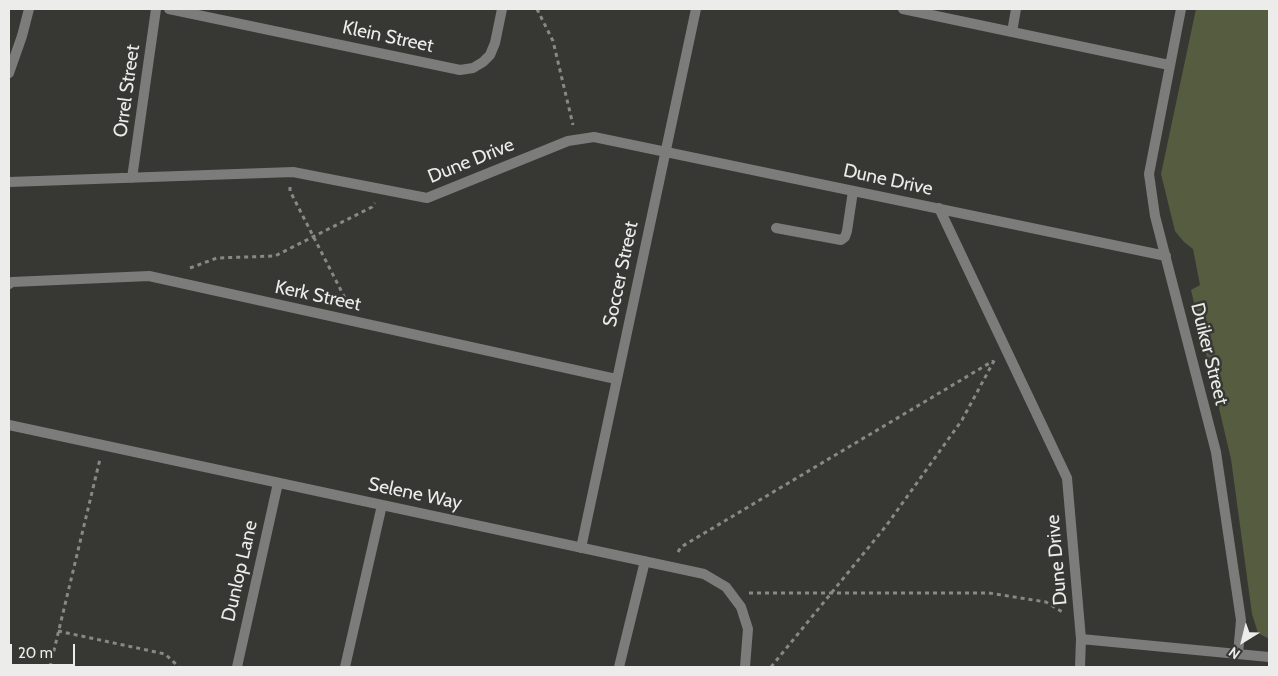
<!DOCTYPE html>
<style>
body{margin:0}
#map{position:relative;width:1278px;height:676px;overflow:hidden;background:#373834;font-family:Cabin,sans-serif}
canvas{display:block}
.frame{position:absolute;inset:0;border:10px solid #ecedea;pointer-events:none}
.north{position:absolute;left:1218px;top:616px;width:50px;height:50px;-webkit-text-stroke:4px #373834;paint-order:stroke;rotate:216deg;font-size:14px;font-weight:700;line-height:20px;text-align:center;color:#ecedea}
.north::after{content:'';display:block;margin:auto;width:18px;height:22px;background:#ecedea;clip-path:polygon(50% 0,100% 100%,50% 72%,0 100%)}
.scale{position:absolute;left:10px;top:644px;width:65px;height:22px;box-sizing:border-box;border:2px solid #ecedea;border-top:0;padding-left:6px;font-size:15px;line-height:18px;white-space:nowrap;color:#ecedea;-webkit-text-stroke:4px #373834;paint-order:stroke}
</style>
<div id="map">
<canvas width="1278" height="676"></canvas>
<div class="frame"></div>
<div class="north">N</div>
<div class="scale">20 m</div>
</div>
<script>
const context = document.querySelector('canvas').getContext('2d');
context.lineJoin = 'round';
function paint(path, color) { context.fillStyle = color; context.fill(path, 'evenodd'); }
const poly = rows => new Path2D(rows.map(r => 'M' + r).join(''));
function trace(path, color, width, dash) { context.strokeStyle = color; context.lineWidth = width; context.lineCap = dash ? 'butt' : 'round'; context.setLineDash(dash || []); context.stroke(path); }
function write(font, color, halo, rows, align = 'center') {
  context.font = font + ' Cabin,sans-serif'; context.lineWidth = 5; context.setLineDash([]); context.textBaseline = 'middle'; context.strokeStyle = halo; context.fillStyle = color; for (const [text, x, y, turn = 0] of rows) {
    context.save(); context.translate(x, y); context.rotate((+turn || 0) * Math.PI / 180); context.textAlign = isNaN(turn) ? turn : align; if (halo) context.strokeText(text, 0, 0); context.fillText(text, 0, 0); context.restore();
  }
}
paint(poly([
 [1196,9,1269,9,1269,639,1258,633,1252,614,1231,459,1191,290,1200,285,1193,249,1184,242,1175,231,1161,174]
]), '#555c40');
trace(poly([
 [537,9,553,41,573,125],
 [290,187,290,191,348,304],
 [190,268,217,258,275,256,372,207,375,203],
 [678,552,681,547,993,361],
 [749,593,989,593,1046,602,1064,613],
 [58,631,165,654,179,667],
 [50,667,100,459],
 [771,667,886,526,962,420,995,359]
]), '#888985', 3, [4, 4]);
trace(poly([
 [9,73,22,36,29,9],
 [776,228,841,240,845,237,847,231,853,191]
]), '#7c7c7a', 10);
trace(poly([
 [169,9,460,70,473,68,483,62,490,55,495,43,502,9],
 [903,9,1169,65],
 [1181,9,1149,174,1155,216,1216,452,1241,620,1238,654],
 [1012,32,1016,9],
 [132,178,156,9],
 [9,182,293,172,427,198,568,141,594,137,1166,256],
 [939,208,1067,478,1081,639,1080,667],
 [9,284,12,282,149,276,616,379],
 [9,425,704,574,726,587,741,607,748,629,745,667],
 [581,548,696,9],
 [1081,639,1269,657],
 [237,667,278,483],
 [345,667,382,505],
 [619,667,645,561]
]), '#7c7c7a', 10);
write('19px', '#ecedea', '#373834', [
 ["Klein Street",388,37,12],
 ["Orrel Street",127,91,-82],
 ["Dune Drive",471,161,-22],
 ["Dune Drive",888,180,12],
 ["Soccer Street",621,274,-78],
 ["Kerk Street",318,296,12],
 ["Duiker Street",1209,354,76],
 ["Selene Way",415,494,12],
 ["Dune Drive",1057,560,-95],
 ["Dunlop Lane",240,571,-77]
]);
</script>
